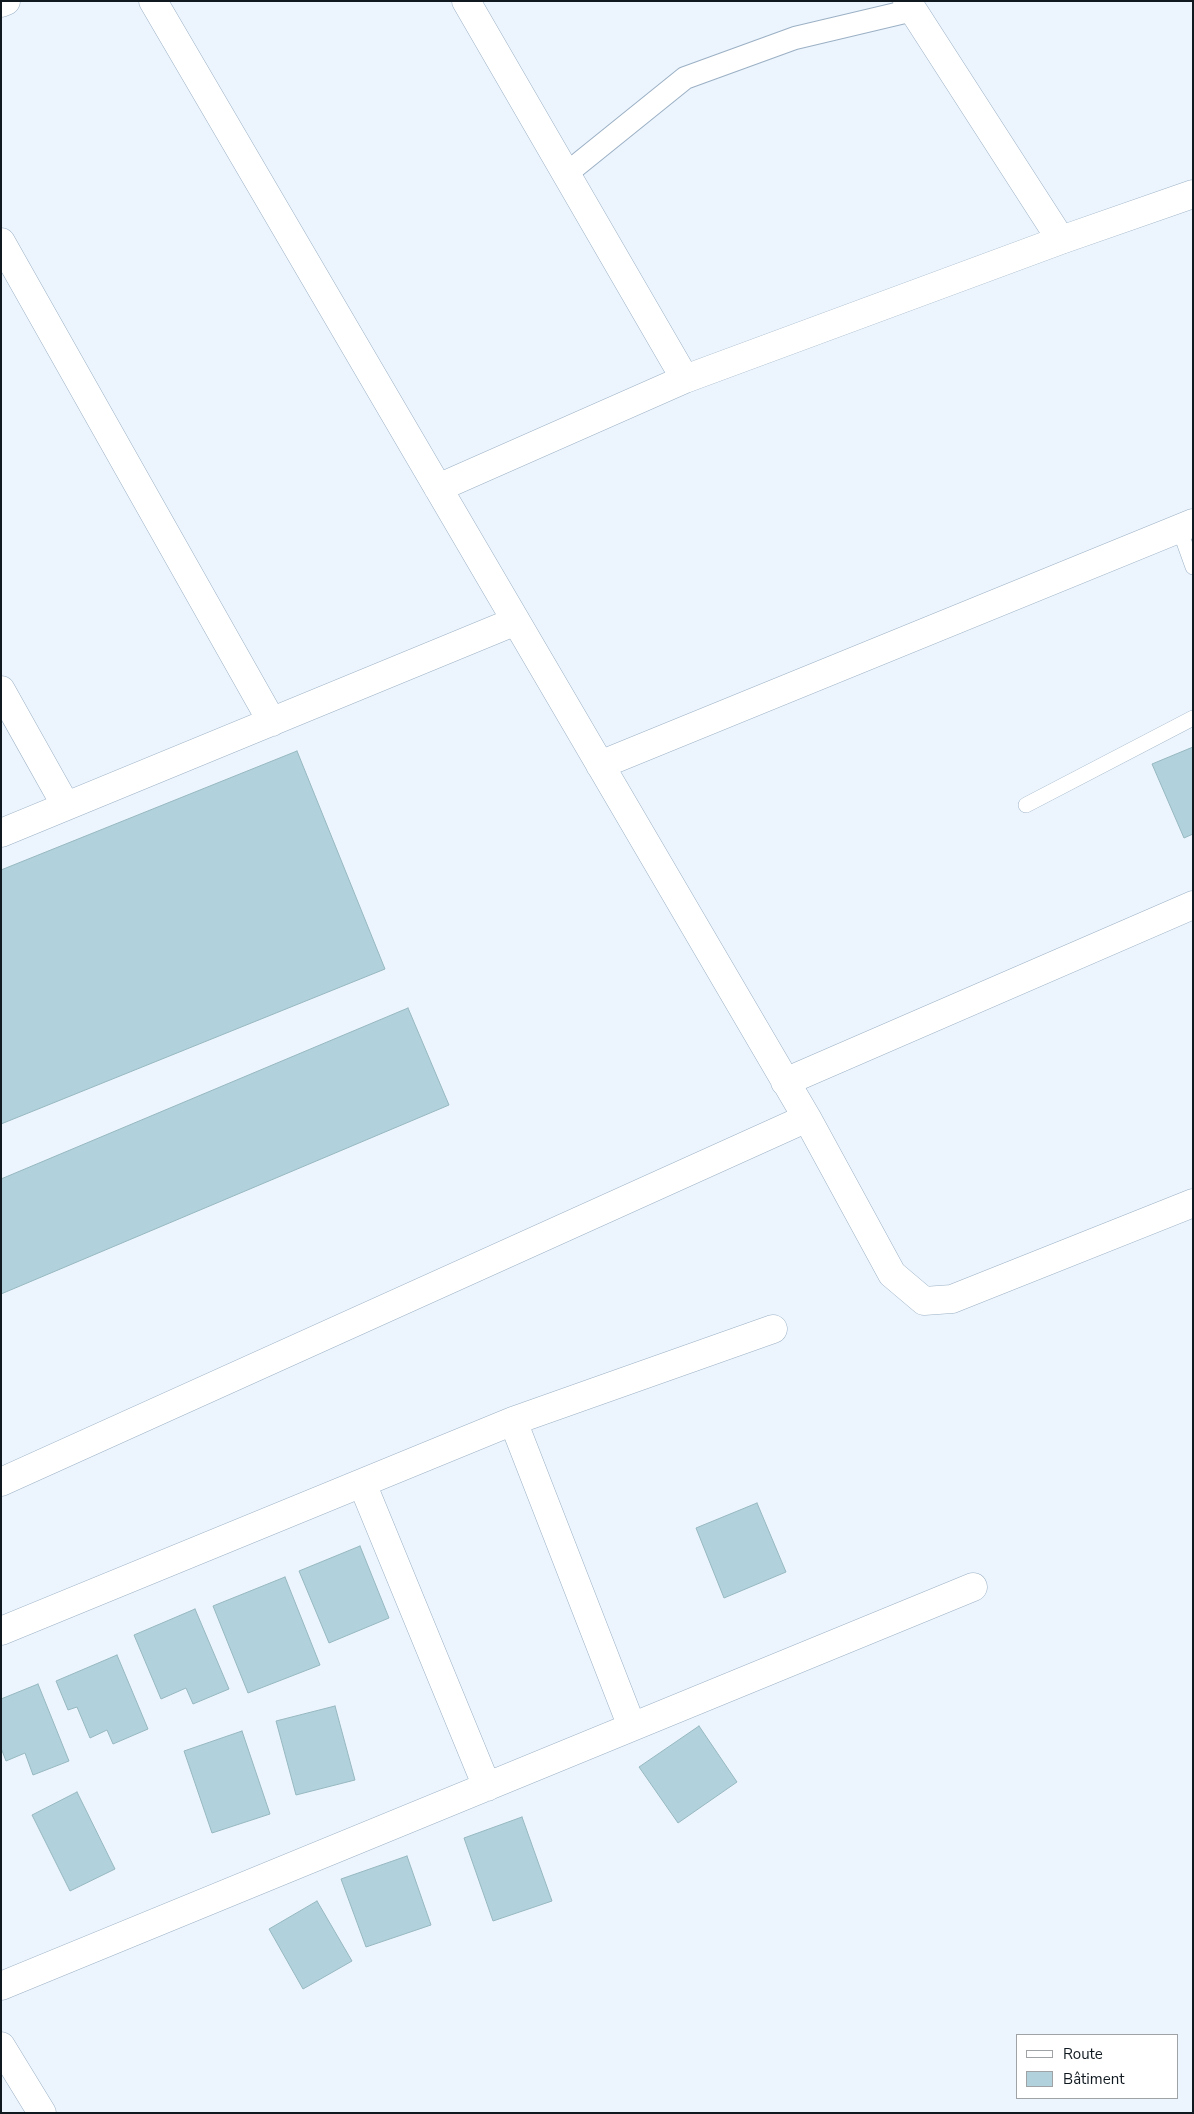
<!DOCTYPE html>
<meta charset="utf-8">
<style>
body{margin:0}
#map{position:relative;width:1194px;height:2114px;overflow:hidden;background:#ecf5fd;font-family:"Nunito Sans",sans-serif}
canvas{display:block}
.frame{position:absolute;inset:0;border:2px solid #111920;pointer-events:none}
.legend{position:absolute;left:1016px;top:2034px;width:162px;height:65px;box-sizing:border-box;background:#fff;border:1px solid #a0a3a6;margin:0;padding:6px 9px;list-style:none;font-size:15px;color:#111920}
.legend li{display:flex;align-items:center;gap:10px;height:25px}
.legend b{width:25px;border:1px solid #a0a3a6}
</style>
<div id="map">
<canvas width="1194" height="2114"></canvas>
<div class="frame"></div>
<ul class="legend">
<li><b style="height:6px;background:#fff"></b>Route</li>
<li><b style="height:14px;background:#b1d2dc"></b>Bâtiment</li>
</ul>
</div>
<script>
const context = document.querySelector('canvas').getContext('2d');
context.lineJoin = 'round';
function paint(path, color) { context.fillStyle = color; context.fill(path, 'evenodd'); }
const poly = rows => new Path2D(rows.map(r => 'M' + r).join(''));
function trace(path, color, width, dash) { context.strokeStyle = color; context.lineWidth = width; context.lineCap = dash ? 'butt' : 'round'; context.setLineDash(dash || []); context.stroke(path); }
const building = poly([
 [1193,747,1193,834,1184,838,1152,764,1193,747],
 [297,751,385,969,1,1124,1,870,297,751],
 [408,1008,449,1105,1,1294,1,1179,408,1008],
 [757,1503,786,1572,724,1598,696,1528,757,1503],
 [360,1546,389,1618,329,1643,299,1571,360,1546],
 [285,1577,320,1665,248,1693,213,1606,285,1577],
 [195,1609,229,1689,193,1704,186,1688,161,1699,134,1635,195,1609],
 [117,1655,148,1729,113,1744,107,1730,90,1738,77,1707,68,1710,56,1681,117,1655],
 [38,1684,69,1761,33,1775,25,1753,6,1761,1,1748,1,1699,38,1684],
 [335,1706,355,1780,296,1795,276,1721,335,1706],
 [699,1726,737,1782,678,1823,639,1767,699,1726],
 [242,1731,270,1814,212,1833,184,1751,242,1731],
 [77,1792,115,1869,70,1891,32,1815,77,1792],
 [522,1817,552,1901,493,1921,464,1838,522,1817],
 [407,1856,431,1925,366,1947,341,1879,407,1856],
 [317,1901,352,1961,303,1989,269,1929,317,1901]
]);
paint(building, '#b1d2dc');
trace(building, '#97b8c1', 1);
const service = poly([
 [1179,528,1193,567],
 [1026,805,1193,718]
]);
const pedestrian = poly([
 [566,174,685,78,795,38,913,10]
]);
const minor = poly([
 [153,1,807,1118,892,1274,924,1301,952,1299,1193,1203],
 [466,1,685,379],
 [907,1,1061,240],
 [1,3,6,1],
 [1,242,272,722],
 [438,488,685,379,1061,240,1193,194],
 [1,690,66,806],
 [600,765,1193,523],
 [1,833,516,621],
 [785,1082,1193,905],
 [513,1421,632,1727],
 [1,1482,807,1118],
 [362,1483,487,1787],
 [1,1631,513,1421,773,1329],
 [1,1986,973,1587],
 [1,2046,42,2113]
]);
trace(service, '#9bb0c5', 16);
trace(pedestrian, '#9bb0c5', 24);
trace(minor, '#9bb0c5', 29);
trace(service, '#fff', 15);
trace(pedestrian, '#fff', 22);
trace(minor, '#fff', 28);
</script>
